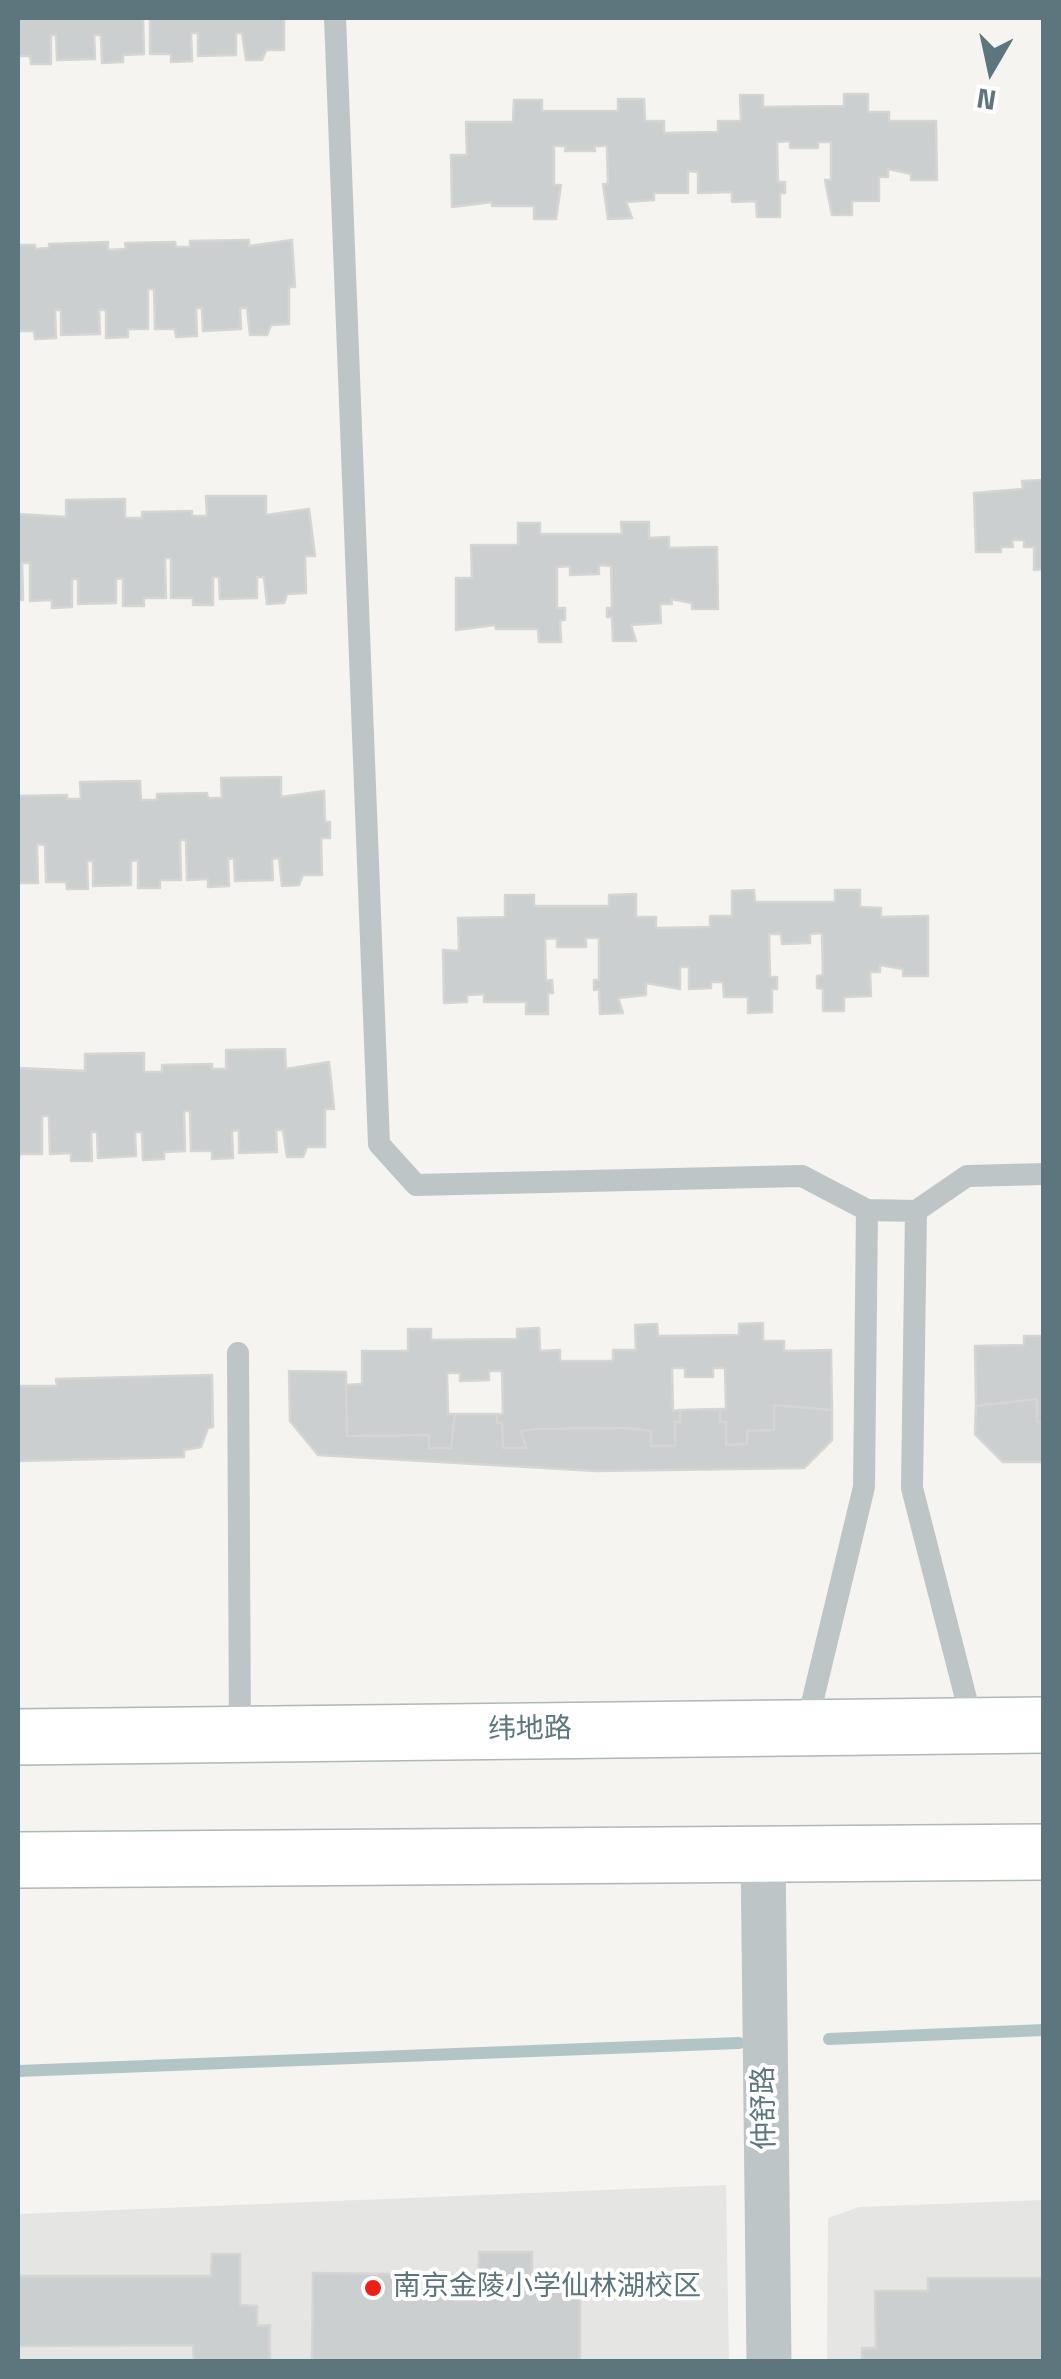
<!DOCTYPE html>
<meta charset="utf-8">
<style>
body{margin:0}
#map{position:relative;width:1061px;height:2379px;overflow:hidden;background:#f5f4f0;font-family:"Titillium Web",sans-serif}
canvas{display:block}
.frame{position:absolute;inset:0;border:20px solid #5d767e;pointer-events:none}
.north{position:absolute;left:941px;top:20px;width:100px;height:100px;-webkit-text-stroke:8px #fff;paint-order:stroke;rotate:189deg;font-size:28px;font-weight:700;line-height:40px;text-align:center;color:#5d767e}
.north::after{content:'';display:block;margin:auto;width:35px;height:45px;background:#5d767e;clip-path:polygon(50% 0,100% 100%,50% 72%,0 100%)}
</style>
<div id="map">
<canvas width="1061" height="2379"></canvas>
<div class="frame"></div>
<div class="north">N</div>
</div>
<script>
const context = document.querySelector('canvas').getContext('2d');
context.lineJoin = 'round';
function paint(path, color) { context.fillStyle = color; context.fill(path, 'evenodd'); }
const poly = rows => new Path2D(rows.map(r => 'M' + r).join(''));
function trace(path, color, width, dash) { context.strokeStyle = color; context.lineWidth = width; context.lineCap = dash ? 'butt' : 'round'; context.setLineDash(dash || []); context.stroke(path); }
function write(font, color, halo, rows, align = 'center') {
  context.font = font + ' "Titillium Web","Noto Sans SC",sans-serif'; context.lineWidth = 8; context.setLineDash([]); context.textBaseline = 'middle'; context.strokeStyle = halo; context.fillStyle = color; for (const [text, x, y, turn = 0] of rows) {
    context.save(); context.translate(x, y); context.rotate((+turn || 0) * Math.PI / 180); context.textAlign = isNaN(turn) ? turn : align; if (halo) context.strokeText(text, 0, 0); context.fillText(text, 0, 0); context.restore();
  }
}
paint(poly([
 [726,2185,729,2361,18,2361,18,2214],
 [1043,2200,1043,2361,827,2362,828,2218,859,2207]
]), '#e5e5e4');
trace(poly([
 [829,2039,1044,2030],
 [18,2071,739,2043]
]), '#b2c5c6', 12);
const building = poly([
 [18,18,143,18,144,54,123,55,123,62,102,63,101,35,94,35,95,59,57,60,56,35,51,35,51,64,31,64,30,56,18,56,18,18],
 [150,18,284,18,284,50,266,50,262,60,246,60,242,33,236,33,236,55,198,56,198,33,191,33,192,61,171,62,171,54,150,54,150,18],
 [844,94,868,94,868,112,889,112,889,121,936,121,937,180,911,180,911,174,888,169,888,177,879,177,879,201,852,201,852,215,832,215,825,180,831,180,831,142,818,142,818,148,790,148,790,141,777,142,778,182,785,182,785,193,780,193,780,217,757,217,756,201,732,202,732,192,698,193,698,172,688,171,688,193,654,193,654,200,626,202,632,218,608,219,603,184,608,184,607,146,594,146,595,151,565,151,566,146,554,146,554,185,561,185,556,219,534,219,534,206,492,206,492,202,452,207,451,155,467,155,466,122,513,122,514,100,542,100,542,111,618,111,618,99,644,99,645,121,664,121,664,133,718,132,718,121,741,121,740,95,763,95,763,107,844,106,844,94],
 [249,240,249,246,292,240,295,287,289,287,289,324,271,325,267,335,250,335,247,308,240,308,241,329,203,331,202,308,196,308,197,336,176,337,175,329,155,329,154,289,148,289,148,329,128,329,128,337,106,338,106,310,99,310,100,334,61,335,61,310,55,310,56,338,35,339,34,331,18,331,18,245,35,245,35,249,49,248,49,244,108,242,108,250,126,249,125,243,175,242,176,247,190,247,190,241,249,240],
 [1044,480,1044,569,1034,570,1034,547,1024,547,1024,540,1012,540,1013,547,1001,547,1001,552,976,552,974,493,1023,489,1022,481,1044,480],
 [206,496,266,496,266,515,309,509,315,556,305,556,306,593,287,594,284,603,267,604,264,577,257,577,257,598,220,599,219,577,213,577,213,605,193,605,193,598,171,598,171,558,165,558,166,598,144,598,144,606,123,606,123,578,116,579,116,603,78,604,78,579,72,579,72,607,52,608,52,600,30,601,30,563,22,563,23,600,18,600,18,514,66,517,66,500,125,499,125,518,142,518,142,512,192,511,192,516,207,516,206,496],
 [621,522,649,522,649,538,669,537,669,548,717,547,718,609,692,609,692,603,671,599,672,604,660,604,661,623,631,625,636,641,613,641,612,617,607,617,607,608,612,608,611,566,599,565,599,574,570,575,570,566,557,567,557,608,565,608,565,620,560,620,561,642,539,642,538,629,496,629,495,625,456,630,456,578,472,578,471,545,518,545,518,523,540,523,540,534,622,534,621,522],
 [281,777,281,797,324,791,325,822,330,822,330,838,321,838,322,875,303,875,299,885,282,886,279,858,272,859,273,880,235,881,234,859,228,858,229,886,208,887,208,879,187,880,186,840,180,840,181,880,160,880,160,888,138,888,138,860,131,861,131,885,93,886,93,861,87,861,88,889,67,889,66,882,46,882,45,845,37,844,38,883,18,883,18,796,67,795,67,799,81,799,80,782,140,781,141,800,157,800,157,794,207,793,208,798,222,798,221,778,281,777],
 [754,890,755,902,835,902,835,890,860,890,860,907,881,908,881,917,928,916,928,976,903,976,903,969,880,965,880,972,870,972,871,996,844,997,844,1011,823,1011,823,989,817,988,817,976,823,975,822,933,810,934,810,943,782,944,781,934,769,934,770,977,777,977,777,989,772,989,772,1012,748,1013,748,997,724,997,723,982,711,982,711,988,689,989,689,967,680,967,680,989,646,983,646,995,618,998,623,1013,600,1014,599,989,594,990,594,980,599,980,599,938,586,938,586,947,557,947,557,938,545,939,546,981,552,980,553,993,548,993,548,1014,526,1014,526,1002,484,1002,484,994,467,995,467,1002,444,1003,443,950,459,951,458,918,505,917,505,895,534,895,534,906,609,906,609,895,636,894,636,917,656,917,656,928,710,927,710,916,732,916,732,891,754,890],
 [285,1049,286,1069,329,1062,334,1109,325,1109,325,1147,307,1147,303,1157,287,1157,283,1130,276,1130,277,1152,239,1153,239,1130,232,1131,233,1158,212,1159,212,1151,191,1151,190,1111,184,1111,185,1151,164,1152,164,1159,143,1160,142,1132,135,1132,136,1156,98,1158,97,1132,91,1132,92,1161,71,1161,71,1153,50,1154,49,1116,42,1116,42,1154,20,1154,18,1162,18,1068,85,1071,85,1054,144,1053,144,1072,162,1072,162,1065,212,1064,212,1069,226,1069,226,1050,285,1049],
 [1043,1318,1044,1318,1044,1422,1037,1422,1037,1399,976,1406,975,1346,1024,1345,1024,1336,1043,1336,1043,1318],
 [763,1323,763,1341,784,1341,784,1351,831,1350,832,1410,774,1405,774,1430,747,1431,747,1444,726,1445,726,1422,720,1422,720,1409,726,1409,725,1368,713,1368,713,1377,685,1377,685,1368,672,1368,673,1411,680,1410,680,1422,675,1422,675,1446,651,1446,651,1431,627,1428,537,1429,521,1431,526,1448,503,1448,502,1423,497,1423,497,1414,503,1414,502,1371,489,1371,489,1380,460,1381,460,1373,447,1373,448,1414,455,1414,451,1448,429,1448,429,1435,347,1436,346,1385,362,1384,362,1351,408,1351,408,1329,431,1329,431,1340,517,1339,517,1329,539,1328,540,1351,560,1350,560,1361,613,1361,613,1350,636,1350,635,1325,657,1324,658,1336,739,1335,739,1324,763,1323],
 [289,1371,346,1372,347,1436,429,1435,429,1448,451,1448,455,1414,497,1414,497,1423,502,1423,503,1448,526,1448,521,1431,537,1429,627,1428,651,1431,651,1446,675,1446,675,1422,680,1422,680,1410,720,1409,720,1422,726,1422,726,1445,747,1444,747,1431,774,1430,774,1405,832,1410,832,1440,804,1468,597,1471,318,1455,290,1421,289,1371],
 [212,1375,213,1427,208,1428,201,1447,184,1450,184,1457,18,1461,18,1386,57,1386,56,1379,212,1375],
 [1037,1399,1037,1422,1044,1422,1044,1462,1003,1462,975,1434,976,1406,1037,1399],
 [479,2252,532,2252,532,2275,580,2275,580,2362,312,2362,313,2273,479,2275,479,2252],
 [212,2254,240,2254,240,2305,257,2306,257,2326,270,2325,270,2362,194,2362,193,2345,18,2346,18,2276,211,2276,212,2254],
 [928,2278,1044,2278,1044,2362,862,2362,862,2348,876,2348,875,2291,928,2291,928,2278]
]);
paint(building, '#cbcfd0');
trace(building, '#d6d5d3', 2.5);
const secondary = poly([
 [18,1737,1044,1725],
 [18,1860,1044,1852]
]);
trace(secondary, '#aeb7ba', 58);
trace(poly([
 [335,18,379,1144,416,1185,802,1176,867,1210],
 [916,1211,967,1176,1044,1174],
 [238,1353,240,1735],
 [806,1728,864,1487,867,1210,916,1211,912,1488,973,1726]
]), '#bec5c7', 22);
trace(poly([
 [763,1854,769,2362]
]), '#bec5c7', 45);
trace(secondary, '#fff', 55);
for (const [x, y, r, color] of [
 [373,2288,10,"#ef1e16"]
]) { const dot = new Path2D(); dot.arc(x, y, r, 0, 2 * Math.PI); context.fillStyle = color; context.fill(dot); trace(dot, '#fff', 4); }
write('28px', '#5d767e', '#fff', [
 ["纬地路",530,1731,-1],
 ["仲舒路",766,2108,-91]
]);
write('28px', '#5d767e', '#fff', [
 ["南京金陵小学仙林湖校区",393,2288]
], 'left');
</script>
